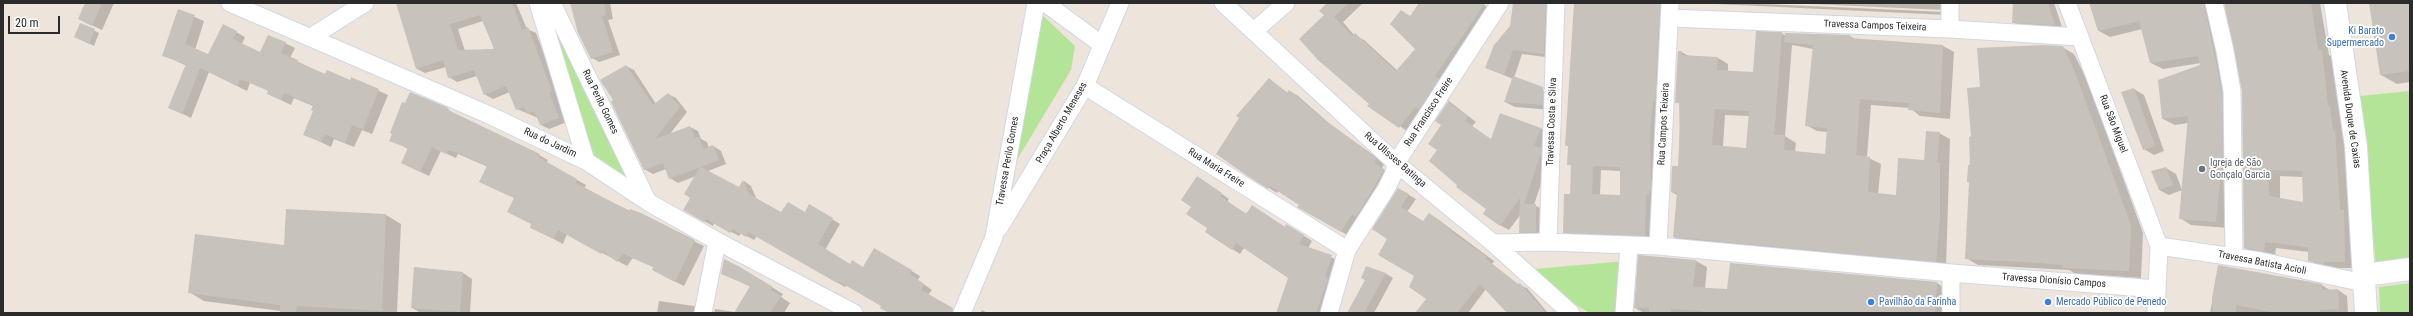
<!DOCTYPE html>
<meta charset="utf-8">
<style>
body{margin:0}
#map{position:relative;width:2413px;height:316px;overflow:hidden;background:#ede5dc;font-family:"Roboto Condensed",sans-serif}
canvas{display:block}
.frame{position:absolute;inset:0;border:4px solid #2b2b2b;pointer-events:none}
.scale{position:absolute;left:8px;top:16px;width:52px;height:18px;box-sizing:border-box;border:2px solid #2b2b2b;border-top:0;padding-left:5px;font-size:12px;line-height:14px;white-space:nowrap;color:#2b2b2b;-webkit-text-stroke:3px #fff;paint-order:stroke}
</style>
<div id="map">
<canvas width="2413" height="316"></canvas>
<div class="frame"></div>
<div class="scale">20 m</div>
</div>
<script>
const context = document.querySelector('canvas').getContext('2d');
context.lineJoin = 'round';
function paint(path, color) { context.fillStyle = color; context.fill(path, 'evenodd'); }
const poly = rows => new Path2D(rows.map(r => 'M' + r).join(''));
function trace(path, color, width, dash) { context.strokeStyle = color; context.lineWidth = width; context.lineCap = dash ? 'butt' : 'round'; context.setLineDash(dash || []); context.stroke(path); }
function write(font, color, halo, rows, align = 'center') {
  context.font = font + ' "Roboto Condensed",sans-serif'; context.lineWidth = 3.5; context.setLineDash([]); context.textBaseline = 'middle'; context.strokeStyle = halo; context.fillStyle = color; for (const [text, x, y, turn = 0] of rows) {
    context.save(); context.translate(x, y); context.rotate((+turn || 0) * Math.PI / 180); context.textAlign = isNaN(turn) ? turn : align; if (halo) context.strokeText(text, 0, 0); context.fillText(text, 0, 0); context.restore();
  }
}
paint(poly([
 [547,3,637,183,590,155],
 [1036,9,1075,46,1071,70,997,193],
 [2410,91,2410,266,2376,266,2360,96],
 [1626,261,1622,313,1590,313,1576,305,1534,269],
 [2410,283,2410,313,2380,313,2379,287]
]), '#b4e498');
paint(poly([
 [86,3,114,3,102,30,79,19],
 [397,3,516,3,527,29,536,33,560,96,557,97,567,122,549,129,541,125,538,118,517,109,510,92,493,99,484,94,477,76,457,82,449,77,446,67,425,73,417,69],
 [483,21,495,49,465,51,458,29],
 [572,3,610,3,613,19,608,20,620,55,599,62,592,58],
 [1329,3,1363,3,1343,22,1354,35,1364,40,1398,71,1417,49,1411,17,1421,3,1482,3,1492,11,1408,132,1370,104,1325,15],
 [1514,3,1557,3,1553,58,1522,54,1514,78,1553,94,1552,110,1515,107,1505,102,1513,79,1487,68,1511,26],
 [1575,3,1669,3,1653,240,1572,237,1564,232,1571,195,1572,166,1568,164,1569,147,1566,145],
 [1601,170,1621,171,1620,196,1600,195],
 [1695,3,1743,3,1945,12,1945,10,1789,3,1951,3,1948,15],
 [2014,3,2054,3,2063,30,2021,27,2013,22],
 [2091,3,2219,3,2233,99,2228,228,2191,225,2180,218,2182,190,2169,195,2159,190,2166,168,2176,174,2182,190,2188,123,2175,125,2163,119,2201,63,2163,69,2151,63,2142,29,2110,37,2099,31],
 [2225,3,2320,3,2329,55,2334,58,2339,112,2341,113,2346,138,2356,268,2336,268,2336,270,2321,267,2309,260,2309,252,2276,248,2275,257,2256,254,2245,248,2243,89],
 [2280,176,2303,177,2304,203,2280,199],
 [2370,3,2410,3,2410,82,2397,84,2381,75],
 [178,10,204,21,195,50,208,56,236,32,245,37,242,44,261,54,285,43,295,48,290,58,326,75,351,81,352,79,388,95,372,134,362,130,354,147,334,139,331,147,304,134,314,111,313,106,294,98,291,105,268,94,269,91,250,83,247,91,209,72,191,118,169,107,187,66,163,55],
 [81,24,99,33,94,46,80,39],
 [1781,33,1786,36,1850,36,1855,39,1943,46,1954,52,1950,119,1920,116,1910,108,1871,105,1867,157,1881,164,1878,194,1897,196,1925,161,1939,133,1950,139,1946,267,1685,243,1674,237,1677,195,1672,192,1679,167,1680,104,1676,102,1681,52,1689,56,1718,58,1728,64,1728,72,1754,73],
 [1792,45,1813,49,1806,125,1817,131,1828,132,1826,155,1795,152,1796,143,1785,136],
 [1725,115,1750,116,1747,149,1723,147],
 [2062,47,2074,54,2088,82,2143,233,2141,278,2076,274,2069,270,1978,265,1966,258,1970,183,1968,182,1972,137,1981,88],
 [626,66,634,70,656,104,668,94,676,98,687,112,670,134,690,127,698,131,701,139,707,142,709,148,713,146,721,151,726,164,708,171,740,189,744,181,751,186,757,200,782,214,805,213,810,206,840,224,825,250,851,265,864,268,874,249,920,276,918,280,932,290,928,295,957,313,891,313,883,305,847,285,845,287,757,236,754,240,741,233,739,236,714,223,713,226,684,210,692,198,696,176,678,183,670,178,666,169,653,174,644,169,614,101],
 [1269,79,1288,93,1290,91,1298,96,1330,124,1376,157,1384,164,1382,168,1392,176,1349,236,1299,207,1300,205,1278,191,1277,193,1250,176],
 [2134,89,2144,95,2164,151,2154,155,2144,149],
 [411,93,448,109,455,115,539,155,548,160,546,163,586,185,584,189,704,246,684,286,662,275,654,267,633,258,627,266,567,234,563,244,540,232,515,198,490,187,488,167,458,154,456,158,441,151,429,176,402,163,408,149,391,140],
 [1449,101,1476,122,1472,126,1491,140,1540,128,1549,133,1549,159,1534,205,1544,210,1544,237,1529,237,1520,232,1521,214,1509,230,1500,225,1488,209,1459,185,1438,150,1443,125,1437,121],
 [1205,182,1229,199,1227,202,1247,214,1295,230,1312,241,1308,248,1340,261,1322,313,1277,313,1289,278,1244,248,1240,254,1232,249,1208,228],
 [1398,189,1416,199,1407,212,1423,222,1436,218,1494,261,1492,264,1519,285,1527,288,1548,313,1508,313,1486,289,1468,313,1417,313,1427,299,1415,276,1388,238],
 [386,215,401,224,397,313,281,313,281,311,204,301,189,292,285,246],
 [1696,261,1707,267,1705,289,1728,290,1937,283,1948,290,1947,313,1644,313,1635,308],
 [738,266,783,294,781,297,790,303,784,313,714,313,715,309,735,312,751,287,722,273],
 [2219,266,2322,285,2331,291,2338,290,2347,296,2348,313,2210,313],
 [463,273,472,279,470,313,421,313,412,308],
 [1385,273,1393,278,1374,313,1348,313,1366,279],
 [659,301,694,306,704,313,657,313],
 [982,310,988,313,980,313]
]), '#0003');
paint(poly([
 [85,3,102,3,92,26,78,19],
 [396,3,512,3,522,30,528,27,552,91,549,92,559,118,540,125,534,111,527,114,524,107,516,110,506,86,484,95,474,70,448,78,443,60,416,69],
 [480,15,494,49,458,50,450,24],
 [570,3,604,3,606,15,602,16,613,52,591,59,578,33],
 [1327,3,1348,3,1334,17,1352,36,1355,33,1396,71,1415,49,1390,24,1401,10,1410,16,1419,3,1485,3,1435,76,1439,79,1419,109,1415,107,1399,128,1367,106,1369,104,1318,60,1299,39,1324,15,1319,11],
 [1513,3,1546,3,1544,54,1513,50,1504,75,1485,68,1494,45,1510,26],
 [1574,3,1660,3,1655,101,1653,101,1650,132,1651,191,1649,191,1649,195,1646,195,1645,236,1563,233,1564,194,1570,194,1571,165,1567,165,1568,146,1565,146],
 [1593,166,1620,167,1620,195,1592,194],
 [2013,3,2048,3,2055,25,2012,23],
 [2089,3,2204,3,2222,92,2223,150,2216,222,2179,219,2188,116,2162,119,2158,80,2200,65,2198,56,2150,63,2139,21,2098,31],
 [2224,3,2311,3,2318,50,2322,50,2328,106,2330,106,2333,131,2335,131,2340,210,2344,210,2345,262,2324,262,2324,264,2308,261,2308,247,2265,242,2264,251,2244,248,2242,91],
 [2268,170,2302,171,2303,202,2269,196],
 [2369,3,2410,3,2410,71,2380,75],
 [178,9,195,15,185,44,208,54,223,24,237,31,233,39,260,52,268,35,286,42,281,53,298,60,297,62,325,74,327,70,350,80,351,77,379,89,363,129,352,125,345,143,325,134,321,142,303,135,313,111,311,110,313,105,284,93,281,100,267,94,268,90,240,79,237,86,200,68,182,114,168,108,186,64,162,56],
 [80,23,95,29,89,44,74,37],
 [1756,31,1782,32,1774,135,1785,135,1784,150,1825,154,1827,128,1805,126,1813,45,1784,42,1785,33,1850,35,1850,38,1943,45,1940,113,1908,110,1909,103,1860,99,1856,155,1870,157,1868,192,1896,195,1898,158,1924,160,1926,131,1940,132,1937,163,1940,163,1940,215,1936,262,1673,237,1677,193,1671,192,1672,166,1678,166,1680,131,1679,103,1675,103,1678,51,1682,51,1681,55,1718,57,1717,70,1753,72],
 [1715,109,1749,111,1746,148,1712,145],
 [2043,45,2063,46,2076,75,2131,225,2129,271,2063,268,2063,265,2041,263,1965,259,1969,182,1967,182,1968,165,1970,165,1969,137,1971,136,1967,88,1980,87,1977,48],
 [626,65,653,105,668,93,680,107,655,139,690,126,695,138,699,137,703,149,713,145,719,160,701,167,739,187,743,180,749,194,781,212,788,202,805,212,809,204,833,218,818,244,850,264,852,260,863,267,874,248,912,270,910,274,924,284,921,290,953,308,952,313,889,313,880,308,881,306,838,281,837,283,748,232,746,237,733,229,730,233,706,219,704,222,683,210,690,198,684,194,700,167,669,179,663,163,644,170,611,102,613,100,600,80],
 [1513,76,1543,87,1543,105,1504,102],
 [1269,78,1287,93,1289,90,1322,118,1367,151,1377,159,1374,162,1384,170,1356,217,1352,214,1341,232,1297,207,1299,205,1270,186,1268,189,1249,177,1216,154,1239,118,1236,116],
 [2134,88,2155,146,2143,150,2121,92],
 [410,92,449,108,446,109,540,154,538,157,577,179,576,183,629,211,630,209,641,213,695,240,675,282,652,270,653,267,623,254,617,262,603,251,601,254,558,230,554,239,530,228,531,224,507,212,514,198,479,182,487,166,458,153,448,150,446,154,432,147,420,172,401,163,408,148,389,141,392,134,390,133,402,102,405,103],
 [1449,100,1449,103,1468,116,1465,121,1491,139,1500,113,1541,128,1534,146,1541,148,1541,153,1524,204,1536,204,1536,232,1519,233,1520,198,1500,226,1483,214,1486,209,1456,187,1457,185,1429,161,1437,150,1428,144,1441,125,1435,121],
 [2166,167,2173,185,2159,190,2151,171],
 [1197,176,1222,193,1220,196,1246,214,1252,205,1285,227,1286,224,1304,235,1299,244,1332,255,1325,277,1328,279,1316,313,1276,313,1288,278,1236,243,1232,250,1205,232,1207,228,1186,214,1191,207,1181,200],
 [1398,188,1409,194,1401,207,1423,221,1429,213,1442,222,1453,233,1487,257,1486,259,1518,284,1520,283,1546,313,1507,313,1480,284,1457,313,1415,313,1426,299,1409,287,1414,276,1378,255,1387,239,1372,229],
 [286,209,386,214,382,311,297,306,296,313,280,313,280,305,188,293,195,234,284,245],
 [1638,255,1696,260,1693,287,1727,289,1730,263,1937,282,1935,313,1702,313,1703,311,1671,309,1671,313,1649,313,1649,308,1634,308],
 [724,259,738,266,773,287,771,290,781,296,770,313,734,313,750,286,721,274],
 [2218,265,2322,284,2322,290,2338,289,2339,309,2320,310,2320,313,2277,313,2236,305,2236,313,2213,313,2212,298],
 [1366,266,1386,273,1364,313,1347,313,1365,280,1361,278],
 [414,267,463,272,460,312,411,308]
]), '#c8c2bc');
const street = poly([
 [230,3,487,114,586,161,648,202,717,241,854,313],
 [538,3,586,161],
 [552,3,648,202],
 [1045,3,1101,44],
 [1223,3,1396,163,1493,243,1571,313],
 [2067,3,2159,246,2156,313],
 [2214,3,2225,51,2232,91,2234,257],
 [1669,18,1950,29,2080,37],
 [1950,29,1950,3],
 [1254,31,1286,3],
 [311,37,365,3],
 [1085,86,1347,250],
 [999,228,1085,86,1120,3],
 [1548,242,1556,3],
 [1493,243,1548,242,1658,246,1951,273,2157,289],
 [1658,246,1670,3],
 [2159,246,2261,261,2364,283],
 [703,313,717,241],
 [962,313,994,237,1036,3],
 [1329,313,1347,250,1386,189,1394,173,1396,163,1500,3],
 [1624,313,1629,246],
 [1951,313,1951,273]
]);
const secondary = poly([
 [2335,3,2356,146,2366,313],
 [2365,275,2410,269]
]);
trace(street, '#d2d6e3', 19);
trace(secondary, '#d2d6e3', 24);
trace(street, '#fff', 17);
trace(secondary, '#fff', 22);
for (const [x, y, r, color] of [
 [2392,37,4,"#3f7fe0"],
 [2202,169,4,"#6b7280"],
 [1871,302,4,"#3f7fe0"],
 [2048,302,4,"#3f7fe0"]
]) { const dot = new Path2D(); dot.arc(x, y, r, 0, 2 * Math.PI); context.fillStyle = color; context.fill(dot); trace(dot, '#fff', 1.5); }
write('10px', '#2b2b2b', '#fff', [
 ["Travessa Campos Teixeira",1875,26,2],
 ["Rua Perilo Gomes",600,102,64],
 ["Rua Francisco Freire",1429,112,-57],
 ["Avenida Duque de Caxias",2350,119,82],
 ["Travessa Costa e Silva",1552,122,-88],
 ["Praça Alberto Meneses",1062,123,-60],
 ["Rua Campos Teixeira",1664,124,-87],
 ["Rua São Miguel",2113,124,69],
 ["Rua do Jardim",550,143,25],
 ["Rua Ulisses Batinga",1395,160,41],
 ["Travessa Perilo Gomes",1008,161,-80],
 ["Rua Maria Freire",1216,168,32],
 ["Travessa Batista Acioli",2262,263,11],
 ["Travessa Dionísio Campos",2054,281,4]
]);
write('10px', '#366cbe', '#fff', [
 ["Ki Barato",2384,31,"right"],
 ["Supermercado",2384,43,"right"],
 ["Pavilhão da Farinha",1879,302],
 ["Mercado Público de Penedo",2056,302]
], 'left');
write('10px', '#5b616d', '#fff', [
 ["Igreja de São",2210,163],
 ["Gonçalo Garcia",2210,175]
], 'left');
</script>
